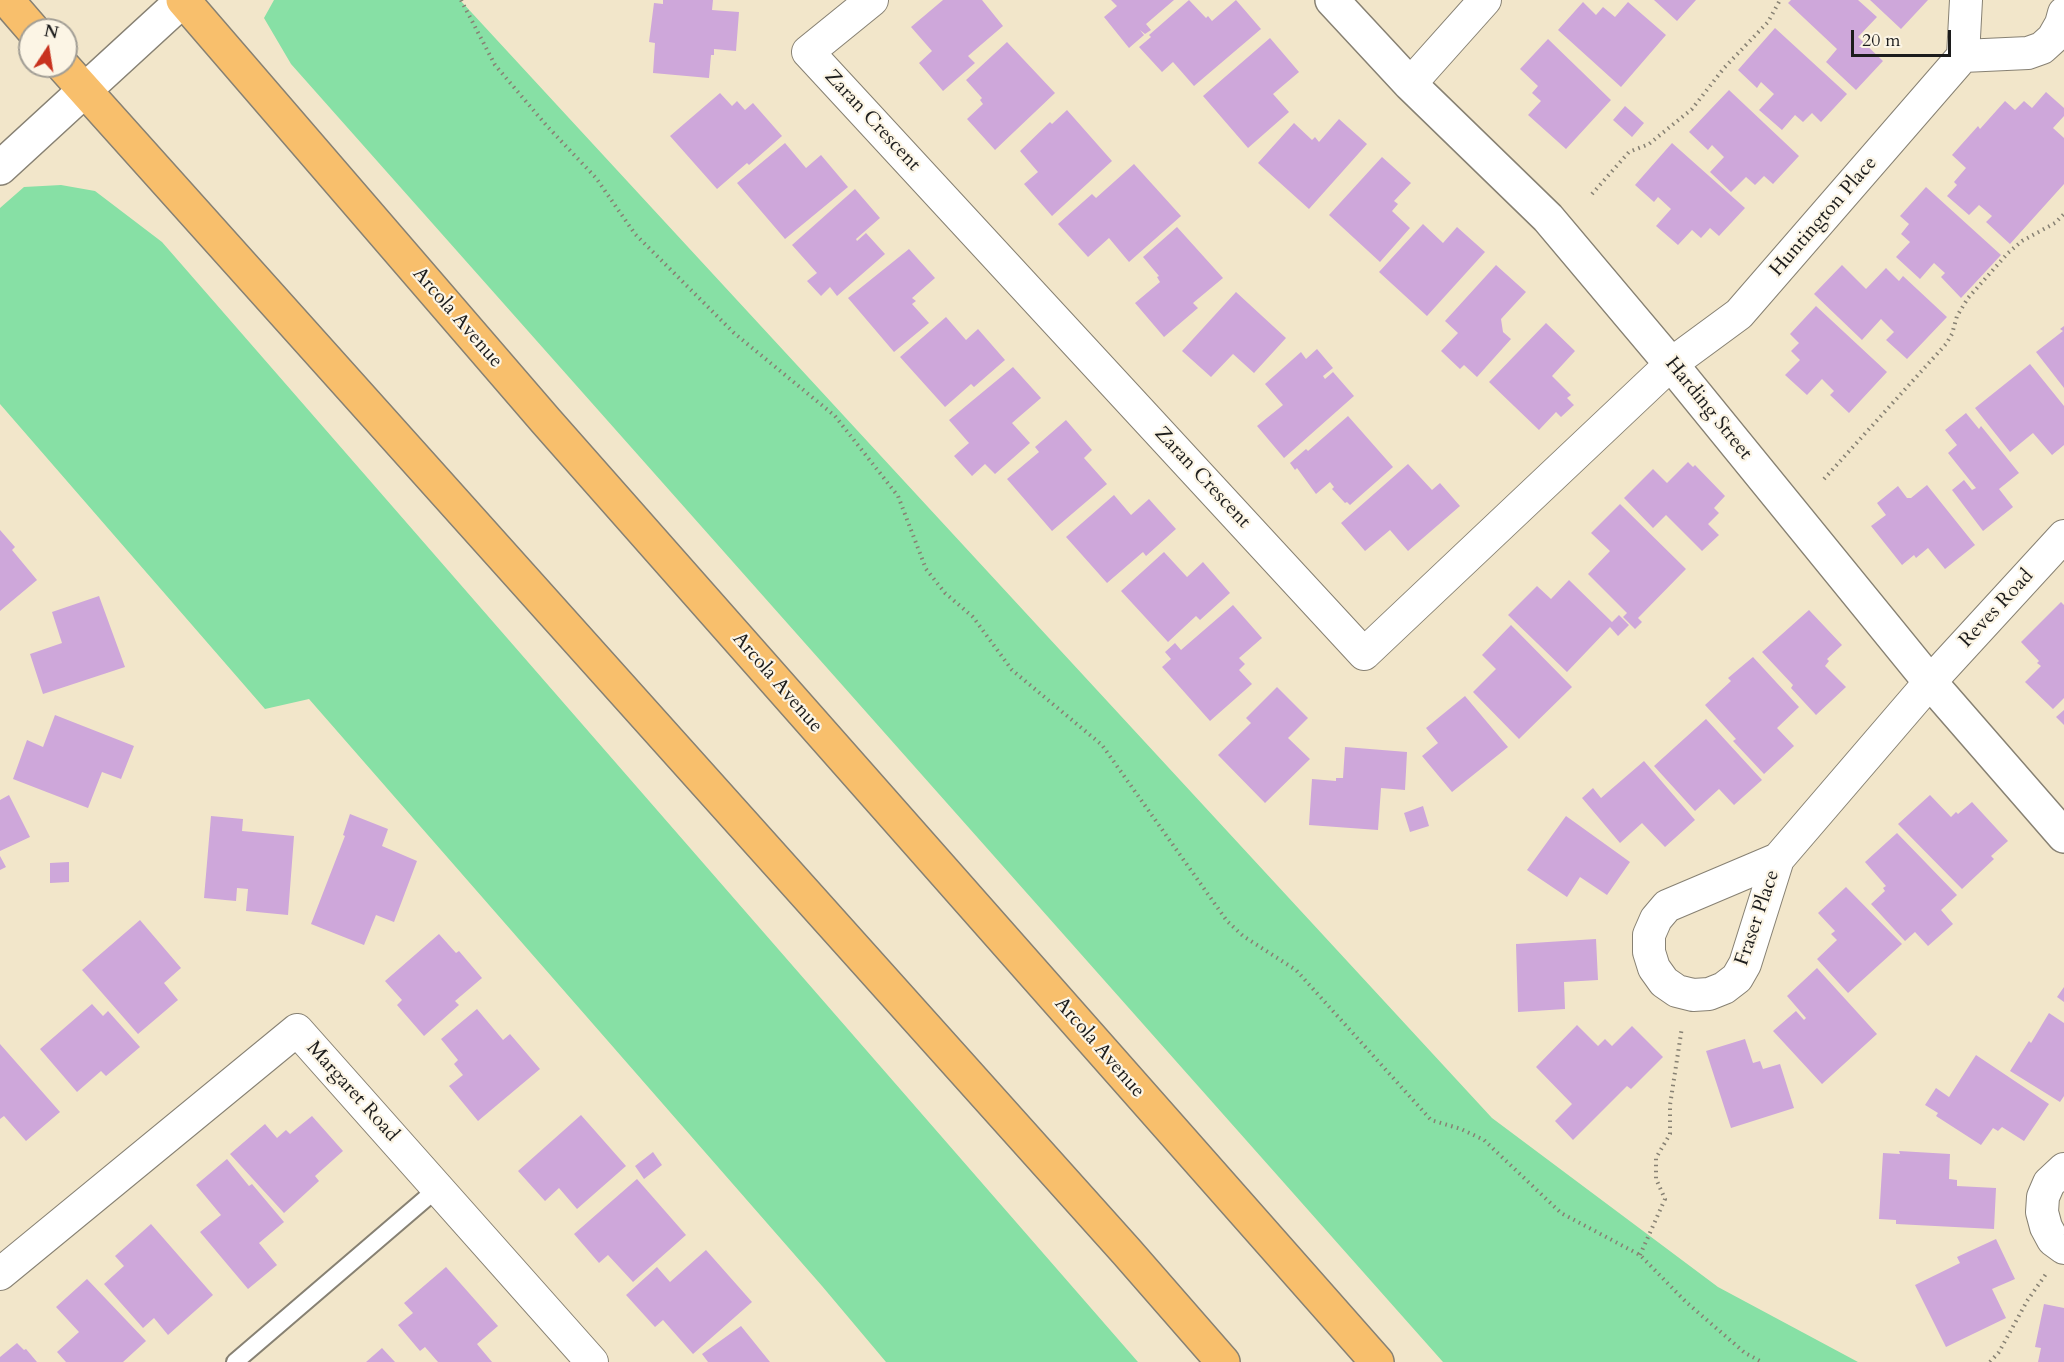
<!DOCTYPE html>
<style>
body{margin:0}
#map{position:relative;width:2064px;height:1362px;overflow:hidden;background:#f2e6ca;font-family:Cardo,serif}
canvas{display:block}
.north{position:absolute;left:18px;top:18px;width:60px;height:60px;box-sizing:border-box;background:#fcf5e5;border:2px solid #a29e95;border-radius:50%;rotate:12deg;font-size:16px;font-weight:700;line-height:24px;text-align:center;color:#1c1c1c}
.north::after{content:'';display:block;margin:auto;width:21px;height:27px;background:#c8321e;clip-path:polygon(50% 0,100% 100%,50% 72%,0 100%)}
.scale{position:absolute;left:1851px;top:30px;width:100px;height:27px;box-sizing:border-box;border:3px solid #1c1c1c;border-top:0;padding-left:8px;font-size:18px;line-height:21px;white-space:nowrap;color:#1c1c1c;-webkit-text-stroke:4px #fcf5e5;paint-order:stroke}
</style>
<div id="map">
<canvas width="2064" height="1362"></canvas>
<div class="north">N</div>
<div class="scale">20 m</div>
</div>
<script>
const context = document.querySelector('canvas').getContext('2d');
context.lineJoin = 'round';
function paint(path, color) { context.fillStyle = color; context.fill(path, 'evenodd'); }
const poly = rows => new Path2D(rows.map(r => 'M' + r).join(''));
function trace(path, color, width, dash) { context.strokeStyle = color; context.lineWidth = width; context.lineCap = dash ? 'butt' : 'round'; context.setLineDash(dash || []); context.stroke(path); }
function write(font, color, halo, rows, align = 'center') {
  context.font = font + ' Cardo,serif'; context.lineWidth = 4.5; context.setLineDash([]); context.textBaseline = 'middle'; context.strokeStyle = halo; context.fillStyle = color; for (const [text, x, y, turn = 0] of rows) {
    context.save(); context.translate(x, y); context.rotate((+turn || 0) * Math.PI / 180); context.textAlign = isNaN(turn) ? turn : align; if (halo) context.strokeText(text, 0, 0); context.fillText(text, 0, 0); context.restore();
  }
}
paint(poly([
 [274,0,460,0,1492,1118,1718,1287,1858,1362,1443,1362,291,64,264,18],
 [61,185,95,191,162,242,1138,1362,886,1362,822,1286,309,699,265,709,0,404,0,208,24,187]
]), '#87e0a5');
paint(poly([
 [663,0,713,0,712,10,739,12,736,51,714,49,714,55,711,55,709,78,653,73,655,43,649,42,654,3,663,4],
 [943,0,982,0,1003,26,968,56,975,63,943,91,919,63,932,51,911,27],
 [1111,0,1174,0,1146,24,1151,30,1145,34,1140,30,1144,35,1129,48,1104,17,1117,6],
 [1189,0,1206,18,1208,16,1212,21,1236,0,1261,29,1194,86,1173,62,1162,72,1139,47,1151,37,1149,35],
 [1654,0,1696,0,1677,21],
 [1791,0,1858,0,1877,17,1858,37,1883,61,1856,90,1826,62,1837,49,1788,3],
 [1870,0,1928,0,1901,29],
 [1583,2,1596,15,1603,7,1615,17,1628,2,1666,35,1621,87,1558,30],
 [1775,28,1847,94,1821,122,1812,113,1803,122,1795,115,1782,130,1759,110,1774,94,1761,82,1757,88,1738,70],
 [1270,38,1299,72,1273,94,1289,112,1248,148,1203,96],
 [1548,39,1611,100,1566,149,1528,115,1541,101,1532,93,1538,86,1520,69],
 [1007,42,1055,93,995,150,967,119,983,104,980,100,982,98,966,80],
 [1729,90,1799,156,1773,184,1764,176,1755,185,1746,177,1731,192,1710,172,1724,157,1712,145,1708,150,1689,132],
 [2046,92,2064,108,2064,116,2053,128,2064,138,2064,184,2010,244,1986,222,1992,216,1979,205,1969,215,1947,196,1957,185,1954,182,1966,168,1952,155,1978,126,1980,129,2005,101,2015,110,2024,101,2032,108],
 [720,93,732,106,737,101,745,110,753,103,782,136,749,165,747,163,717,189,670,136],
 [1625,106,1644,123,1632,137,1613,120],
 [1067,110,1112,161,1052,216,1024,184,1038,172,1020,151,1050,122,1052,124],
 [1339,119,1367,144,1309,209,1258,163,1294,123,1312,140,1315,137,1319,142],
 [785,143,806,168,821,155,848,187,785,239,737,183],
 [1672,143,1745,208,1719,236,1710,228,1701,238,1692,230,1678,245,1656,226,1671,209,1658,197,1654,202,1635,185],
 [1382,157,1411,183,1394,201,1398,204,1392,211,1410,228,1380,262,1329,215],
 [1134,164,1181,216,1129,262,1109,238,1088,257,1058,224,1092,194,1096,198],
 [1926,187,2001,255,1961,298,1941,277,1945,273,1934,263,1920,279,1896,257,1910,242,1901,234,1909,224,1900,216],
 [855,189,880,218,856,239,857,241,866,233,885,254,837,296,830,287,821,296,807,281,817,273,792,245],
 [1423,224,1443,243,1457,227,1485,252,1427,316,1379,272],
 [1177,227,1223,278,1193,303,1198,308,1164,337,1135,303,1160,282,1157,277,1159,276,1143,257],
 [909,249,935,278,912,298,916,301,912,304,929,323,894,352,848,298],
 [1496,265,1526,292,1501,319,1503,332,1511,339,1477,377,1464,365,1460,369,1441,351,1458,333,1445,321],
 [1842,265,1866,289,1886,268,1899,281,1903,276,1947,317,1907,359,1886,340,1894,332,1881,319,1862,340,1814,294],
 [1236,292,1286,338,1254,373,1233,354,1211,377,1182,351],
 [1816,306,1887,372,1849,413,1830,395,1834,391,1822,379,1807,395,1785,375,1800,360,1791,351,1799,343,1790,334],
 [946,317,966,340,978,329,1005,360,974,387,971,384,945,407,900,357],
 [1546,323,1575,351,1552,376,1571,395,1567,398,1574,405,1561,417,1556,412,1539,430,1489,382],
 [2064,326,2064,388,2036,352,2063,331,2060,329],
 [1317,349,1333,368,1323,376,1325,379,1333,372,1354,396,1284,458,1257,426,1283,405,1265,384,1301,352,1306,359],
 [2030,364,2064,406,2064,445,2052,455,2033,433,2010,452,1975,408],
 [1013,367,1041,398,1012,423,1030,443,995,474,985,464,972,476,954,456,969,443,949,420],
 [1966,413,1979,429,1981,426,2019,473,1999,489,2013,507,1983,531,1952,490,1964,480,1972,490,1976,488,1948,453,1957,445,1945,430],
 [1348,416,1393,467,1350,505,1347,502,1345,503,1332,489,1334,487,1330,482,1316,494,1297,468,1295,470,1290,463,1306,449,1308,451],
 [1066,420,1092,450,1084,458,1107,484,1052,531,1007,479,1039,452,1035,447],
 [1688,462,1693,467,1695,465,1725,496,1714,508,1719,513,1708,524,1719,535,1702,551,1666,515,1653,528,1624,498,1653,469,1667,483],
 [1408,464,1432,490,1440,483,1460,506,1408,551,1390,530,1365,551,1341,523],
 [1927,485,1975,545,1945,569,1928,548,1916,558,1914,555,1902,565,1871,526,1886,515,1877,503,1898,486,1907,498,1911,498],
 [1114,495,1131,515,1149,499,1176,529,1146,556,1143,552,1107,583,1066,537],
 [1620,504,1686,569,1638,618,1642,622,1635,629,1623,617,1627,613,1588,574,1610,551,1591,533],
 [0,530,15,547,12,550,37,580,0,611],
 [1164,552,1187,577,1203,562,1230,593,1200,620,1196,616,1168,642,1121,591],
 [1569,580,1612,622,1619,615,1629,625,1618,636,1610,627,1567,672,1508,615,1537,586,1551,599],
 [99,596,125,667,43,694,30,654,62,643,52,612],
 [2061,602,2064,605,2064,698,2053,709,2025,682,2041,666,2037,663,2039,661,2021,642],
 [1233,605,1262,638,1239,658,1245,664,1239,670,1252,684,1210,721,1162,667,1171,659,1165,652,1175,643,1181,650],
 [1809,610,1842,645,1827,659,1829,661,1825,666,1846,687,1816,715,1791,688,1793,685,1762,652],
 [1511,625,1572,687,1519,739,1473,692,1496,669,1482,655],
 [1753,657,1799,707,1777,728,1794,746,1764,774,1733,741,1736,739,1705,705,1731,681,1728,678],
 [1277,687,1308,718,1288,738,1310,759,1265,803,1218,755,1251,723,1246,718],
 [1465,696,1508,747,1452,792,1422,756,1438,743,1426,728],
 [2064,710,2064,725,2056,717],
 [55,715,134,746,121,779,102,772,88,808,13,779,27,740,43,747],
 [1706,719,1762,780,1734,805,1719,789,1695,811,1654,766],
 [1345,747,1407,752,1405,790,1381,788,1378,830,1309,825,1312,779,1336,781,1336,778,1343,778],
 [1644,761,1695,820,1665,847,1642,823,1620,843,1582,798,1593,788,1601,798],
 [9,795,30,837,0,851,0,800],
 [1930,795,1951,817,1956,812,1958,814,1972,802,2008,841,1991,856,1994,859,1962,889,1898,824],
 [1423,806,1429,826,1410,832,1404,813],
 [350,814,388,829,382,846,417,861,394,922,376,915,364,945,311,924,345,836,343,835],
 [211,816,243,819,242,831,294,836,288,915,246,911,248,889,237,888,236,901,204,898],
 [1566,816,1630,862,1607,895,1580,877,1567,897,1527,870],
 [1897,833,1957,895,1941,910,1953,924,1928,946,1915,932,1905,941,1871,904,1885,891,1883,888,1886,886,1865,862],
 [0,856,6,867,0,870],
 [69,862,69,882,50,883,50,863],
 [1846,887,1902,944,1848,993,1817,959,1837,940,1831,934,1835,931,1818,913],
 [140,920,181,968,164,983,178,1000,138,1034,82,970],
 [439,934,456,953,459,951,482,978,455,1001,459,1005,424,1036,397,1005,402,1000,385,981],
 [1596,939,1598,980,1564,982,1565,1009,1518,1012,1516,944],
 [1817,968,1877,1034,1822,1084,1773,1031,1796,1011,1804,1020,1806,1018,1787,996],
 [2064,987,2064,1002,2057,997],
 [92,1004,103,1016,108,1011,140,1047,106,1076,101,1071,77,1092,40,1049],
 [477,1009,503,1040,510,1034,540,1069,478,1121,449,1086,463,1075,454,1064,458,1060,441,1039],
 [2049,1013,2064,1023,2064,1096,2060,1102,2010,1071,2029,1041,2031,1043],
 [1577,1025,1598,1046,1605,1039,1612,1046,1632,1026,1663,1057,1631,1089,1627,1086,1573,1140,1555,1121,1572,1104,1536,1067],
 [1745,1039,1753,1063,1760,1061,1763,1069,1780,1064,1794,1108,1731,1128,1706,1051],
 [0,1044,60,1112,26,1141,4,1116,0,1119],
 [1976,1055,2049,1104,2024,1141,2002,1127,1998,1131,1993,1128,1981,1145,1936,1116,1938,1113,1925,1105,1936,1088,1949,1097],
 [581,1115,626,1166,577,1209,559,1188,545,1201,518,1171],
 [312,1116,343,1151,315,1176,319,1181,284,1213,230,1154,265,1124,277,1138,286,1130,290,1134],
 [1899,1151,1950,1154,1949,1179,1957,1180,1957,1186,1996,1188,1994,1229,1896,1224,1896,1220,1879,1219,1883,1153,1900,1154],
 [653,1152,662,1165,644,1179,635,1166],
 [227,1159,249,1186,252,1184,284,1222,259,1243,277,1265,248,1289,200,1232,221,1215,196,1185],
 [637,1179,686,1235,633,1282,608,1255,599,1263,574,1234],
 [151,1224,213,1295,168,1335,154,1318,143,1328,104,1284,124,1266,115,1256],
 [1996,1239,2015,1279,1992,1289,2006,1318,1946,1347,1915,1285,1960,1263,1957,1257],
 [706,1250,752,1302,693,1354,663,1320,655,1327,626,1295,657,1267,670,1282],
 [446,1267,498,1326,477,1344,492,1362,438,1362,425,1347,420,1351,398,1325,413,1313,404,1303],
 [87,1279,146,1341,123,1362,66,1362,57,1352,79,1332,56,1307],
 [2044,1304,2064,1308,2064,1362,2038,1362,2041,1348,2035,1347],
 [741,1326,770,1362,708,1362,702,1354],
 [17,1343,24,1350,26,1349,37,1362,0,1362,0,1357],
 [382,1348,395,1362,366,1362]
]), '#cea7da');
const service = poly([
 [235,1362,438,1188]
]);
const minor = poly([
 [872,0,808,52,1364,654,1671,364,1739,314,1963,56],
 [1966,0,1963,56,2028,53,2042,48,2053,38,2061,24,2064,13],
 [1410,84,1485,0],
 [1778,859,1930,682,2064,536],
 [1778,859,1745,964,1737,978,1724,988,1709,994,1693,995,1677,991,1664,982,1654,968,1649,952,1649,935,1656,919,1667,906,1778,859],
 [2064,1169,2049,1183,2043,1197,2042,1212,2046,1227,2053,1240,2064,1248],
 [0,1274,297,1030,592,1362]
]);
const tertiary = poly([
 [1332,0,1410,84,1548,218,1671,364,1930,682,2064,836],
 [0,168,183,0]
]);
const primary = poly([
 [7,0,33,30],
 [183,0,546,421,1377,1362],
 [63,66,1126,1251,1223,1362]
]);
trace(service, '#878173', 20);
trace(minor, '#878173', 34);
trace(tertiary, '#878173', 36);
trace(primary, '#878173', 36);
trace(poly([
 [461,0,495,65,546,125,596,178,635,234,734,333,835,416,898,496,926,569,945,593,973,617,1012,670,1102,745,1227,921,1243,936,1296,970,1431,1120,1461,1129,1484,1140,1561,1213,1640,1255,1686,1302,1745,1353,1762,1362],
 [1592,194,1629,152,1649,144,1692,109,1724,68,1768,22,1780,0],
 [1824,479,1946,344,1952,334,1957,316,1968,298,2008,253,2022,241,2055,223,2064,214],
 [1640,1255,1665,1199,1656,1179,1656,1158,1670,1134,1670,1105,1682,1027],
 [1990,1362,1999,1352,2027,1301,2046,1274]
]), '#878173', 4, [1.5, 4.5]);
trace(service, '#fff', 16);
trace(minor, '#fff', 32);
trace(tertiary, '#fff', 33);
trace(primary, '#f8bf6c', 33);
write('20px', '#1c1c1c', '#fcf5e5', [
 ["Zaran Crescent",872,121,47],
 ["Huntington Place",1824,217,-49],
 ["Arcola Avenue",457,318,49],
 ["Harding Street",1708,409,51],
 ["Zaran Crescent",1202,478,47],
 ["Reves Road",1997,609,-47],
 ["Arcola Avenue",777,683,49],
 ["Fraser Place",1758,918,-71],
 ["Arcola Avenue",1099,1048,49],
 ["Margaret Road",352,1092,48]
]);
</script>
